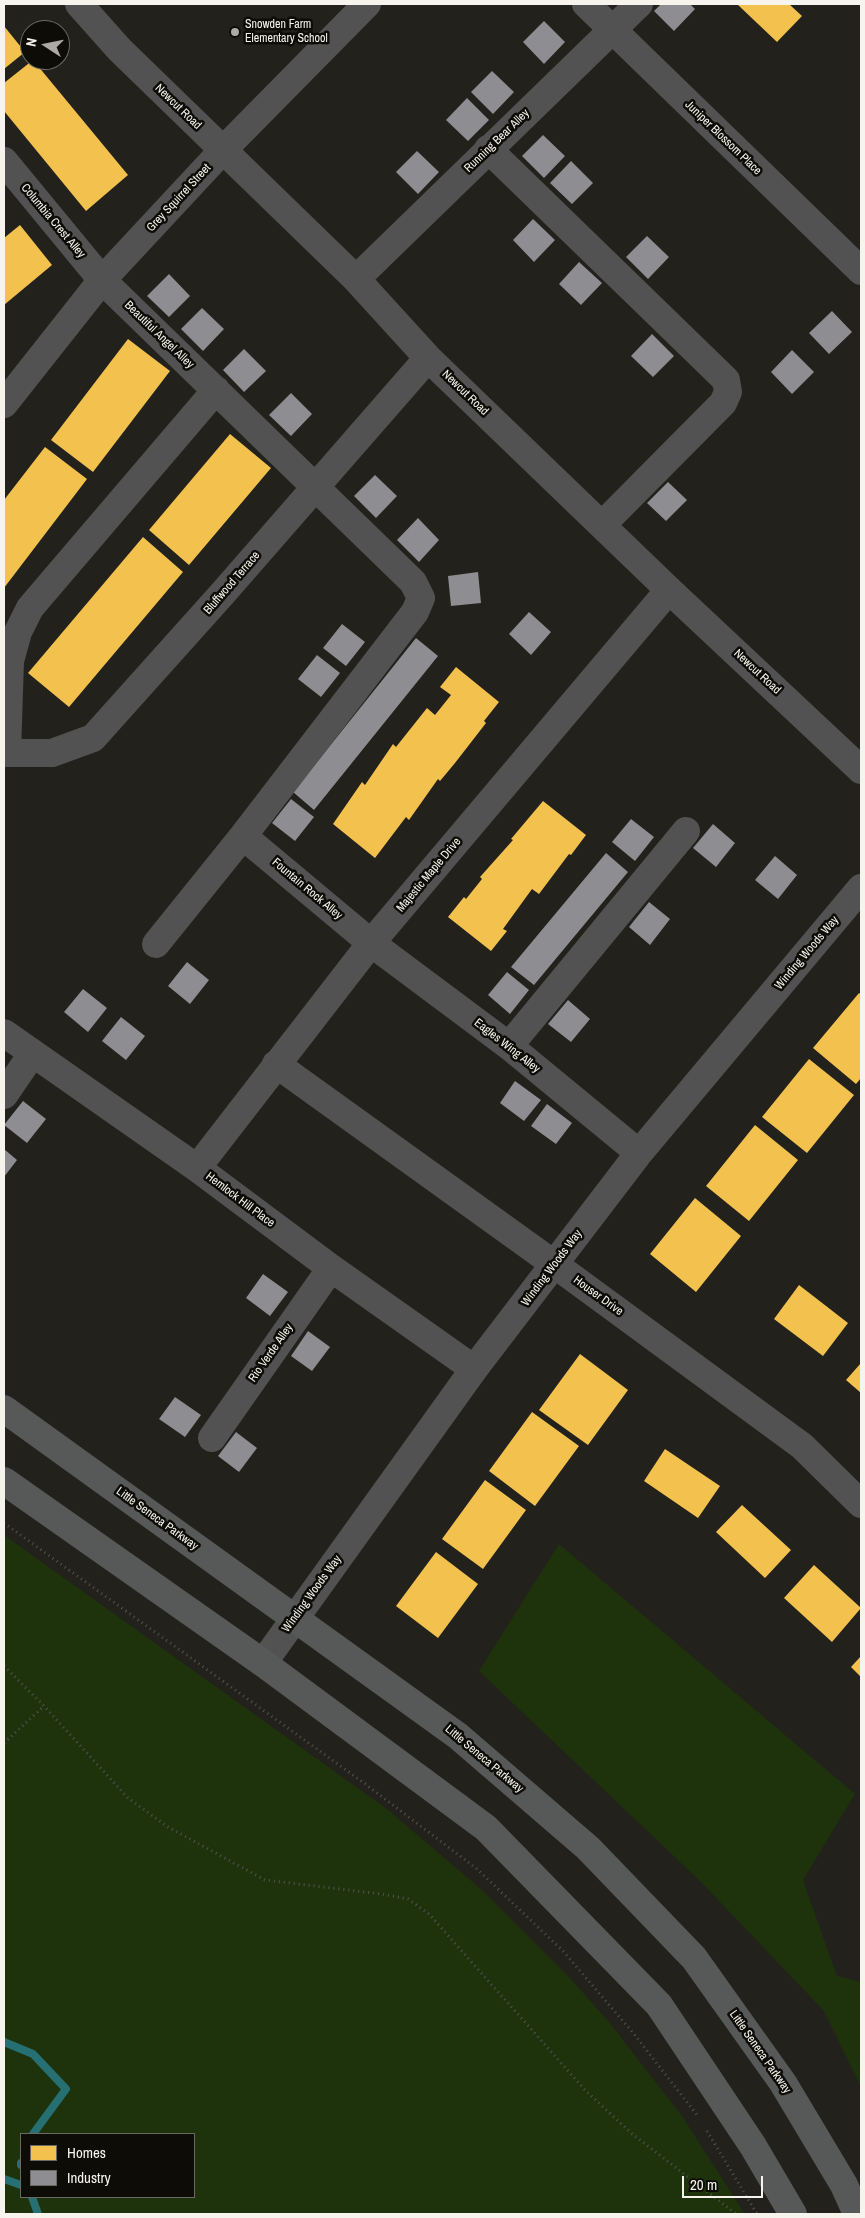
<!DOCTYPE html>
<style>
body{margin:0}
#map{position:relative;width:865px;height:2218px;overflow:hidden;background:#22211c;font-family:"Archivo Narrow",sans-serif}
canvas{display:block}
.frame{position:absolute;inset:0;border:5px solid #f6f4ec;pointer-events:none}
.legend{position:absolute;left:20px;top:2133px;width:175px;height:65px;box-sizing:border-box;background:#0d0c07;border:1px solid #6a6963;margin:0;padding:6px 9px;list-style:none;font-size:15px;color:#f6f4ec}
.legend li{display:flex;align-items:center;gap:10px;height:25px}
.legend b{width:25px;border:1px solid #6a6963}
.north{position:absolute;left:20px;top:20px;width:50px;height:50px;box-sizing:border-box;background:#0d0c07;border:1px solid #6a6963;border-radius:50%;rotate:281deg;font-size:14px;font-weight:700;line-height:20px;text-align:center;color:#f6f4ec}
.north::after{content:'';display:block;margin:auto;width:18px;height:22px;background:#acaaa3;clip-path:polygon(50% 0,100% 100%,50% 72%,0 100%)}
.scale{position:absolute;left:682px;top:2176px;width:81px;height:22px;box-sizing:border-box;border:2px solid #f6f4ec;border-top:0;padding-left:6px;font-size:15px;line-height:18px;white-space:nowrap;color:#f6f4ec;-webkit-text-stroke:4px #0d0c07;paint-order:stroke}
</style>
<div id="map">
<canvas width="865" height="2218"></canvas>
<div class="frame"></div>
<ul class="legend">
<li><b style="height:14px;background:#f2c14e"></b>Homes</li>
<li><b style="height:14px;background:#8d8d92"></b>Industry</li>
</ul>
<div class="north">N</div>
<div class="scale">20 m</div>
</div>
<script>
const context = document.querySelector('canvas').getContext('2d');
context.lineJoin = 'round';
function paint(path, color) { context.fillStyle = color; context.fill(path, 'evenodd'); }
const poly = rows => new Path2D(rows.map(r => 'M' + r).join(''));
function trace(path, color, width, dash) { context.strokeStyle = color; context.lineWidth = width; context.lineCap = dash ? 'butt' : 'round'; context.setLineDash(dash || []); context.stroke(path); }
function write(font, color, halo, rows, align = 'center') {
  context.font = font + ' "Archivo Narrow",sans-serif'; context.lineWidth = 5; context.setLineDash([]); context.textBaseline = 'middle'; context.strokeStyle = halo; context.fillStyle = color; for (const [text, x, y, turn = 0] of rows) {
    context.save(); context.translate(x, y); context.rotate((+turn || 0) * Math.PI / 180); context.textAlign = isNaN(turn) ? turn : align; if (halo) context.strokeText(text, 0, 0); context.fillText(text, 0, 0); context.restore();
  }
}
paint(poly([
 [4,1535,387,1809,482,1890,569,1977,609,2022,682,2116,745,2214,4,2214],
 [21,2134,194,2134,194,2197,21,2197],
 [559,1544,855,1794,803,1880,837,1976,861,1982,861,2087,824,2011,701,1882,479,1671]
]), '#1e330c');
paint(poly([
 [737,4,789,4,802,16,777,42],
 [4,26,25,52,4,69],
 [33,60,128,175,86,211,4,111,4,83],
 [20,225,52,265,4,305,4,238],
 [128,339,170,371,93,472,51,440],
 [230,434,271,468,189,565,149,530],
 [45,447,87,479,4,588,4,500],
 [143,537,183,572,69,707,28,673],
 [456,667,499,702,484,721,486,723,455,763,440,781,438,779,409,820,406,817,375,858,333,824,362,782,365,785,393,744,396,747,427,708,435,715,451,695,440,687],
 [543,801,586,835,571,855,569,854,539,894,532,889,503,929,507,931,491,951,448,917,464,897,466,899,482,879,480,877,513,840,511,839],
 [859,993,861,995,861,1078,856,1084,813,1048],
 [809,1059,854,1095,807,1153,762,1117],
 [755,1125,798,1160,749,1221,706,1186],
 [695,1198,741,1236,696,1292,650,1254],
 [799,1285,848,1323,823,1356,774,1319],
 [580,1354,628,1390,588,1445,539,1410],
 [861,1363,861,1393,846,1380],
 [532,1412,579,1446,535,1506,489,1471],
 [665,1449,720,1486,698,1518,644,1481],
 [485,1480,526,1510,483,1569,442,1539],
 [742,1505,791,1550,765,1578,716,1532],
 [436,1552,478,1584,438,1638,396,1606],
 [814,1565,861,1608,832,1642,784,1598],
 [861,1656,861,1677,851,1667]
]), '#f2c14e');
paint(poly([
 [661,4,690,4,695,9,674,31,654,11],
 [544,21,565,42,544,64,523,42],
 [492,71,514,92,493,114,471,92],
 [467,98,489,120,468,141,446,120],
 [543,135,565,156,544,178,522,156],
 [417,151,439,172,418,194,396,172],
 [571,161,593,183,572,204,550,183],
 [533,219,555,240,534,262,513,240],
 [647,236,669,257,648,279,626,257],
 [579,262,602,283,581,305,559,284],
 [169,274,190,296,169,317,147,296],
 [202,308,224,329,203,351,181,329],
 [832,311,852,332,829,354,809,333],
 [652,334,674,356,653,377,631,356],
 [244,349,266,371,244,392,223,370],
 [792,350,814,372,792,394,771,372],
 [291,393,312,414,291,436,269,415],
 [375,475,397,496,376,518,354,496],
 [668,482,687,500,666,521,647,503],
 [418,518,439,540,419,562,397,540],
 [478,572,481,603,451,606,448,576],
 [529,612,551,632,531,655,509,634],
 [342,624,365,642,346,666,323,648],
 [416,638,438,656,314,810,293,792],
 [317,655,340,673,321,697,298,679],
 [291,799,314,817,295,841,272,823],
 [631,819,654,837,635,861,612,842],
 [713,824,735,843,716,867,693,848],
 [606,853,628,872,534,985,511,967],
 [775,856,797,875,778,899,755,880],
 [649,902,670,919,650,945,629,927],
 [187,962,209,980,190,1004,168,986],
 [507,972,529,990,510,1014,488,995],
 [83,989,107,1008,88,1032,64,1012],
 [568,1000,590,1019,571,1042,548,1024],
 [121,1017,145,1036,126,1060,102,1041],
 [515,1081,541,1100,524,1121,500,1103],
 [23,1101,46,1119,27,1143,4,1125],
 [547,1104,572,1123,556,1144,531,1126],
 [4,1149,17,1160,4,1177],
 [263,1274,288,1292,270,1316,246,1298],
 [308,1331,330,1347,312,1371,291,1356],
 [175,1397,201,1415,185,1437,159,1419],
 [236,1432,257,1448,239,1472,218,1456]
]), '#8d8d92');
trace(poly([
 [4,2042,33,2054,66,2089,33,2134],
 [21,2163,21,2165],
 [4,2179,21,2185],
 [32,2197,38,2214]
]), '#266f72', 8);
trace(poly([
 [4,1523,364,1783,477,1869,563,1951,634,2034,697,2115],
 [4,1666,44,1706,128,1798,168,1827,265,1880,382,1894,408,1899,429,1914,586,2091,631,2133,736,2214],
 [4,1743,44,1706],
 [707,2131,757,2214]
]), '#535352', 3, [1, 4]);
trace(poly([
 [79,4,119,49,356,279,428,358,669,590,861,770],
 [586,4,861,271],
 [488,149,726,380,728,392,723,403,602,525],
 [4,161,102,280,413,582,421,598,415,612,243,836,156,944],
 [356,279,639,4],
 [4,404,102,280,223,150,367,4],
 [4,753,52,753,93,738,223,593,428,358],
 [7,753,10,661,18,632,30,608,216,390],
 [243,836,371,943,509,1046,639,1153],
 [4,1033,197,1168,331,1268,474,1369],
 [509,1046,686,831],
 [276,1064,554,1264,802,1446,861,1504],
 [4,1095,32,1054],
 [197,1168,371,943,669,590],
 [212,1438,331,1268],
 [263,1663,474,1369,639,1153,861,888]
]), '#515251', 28);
trace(poly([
 [4,1409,458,1736,588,1848,694,1958,783,2083,844,2185,857,2214],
 [4,1481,263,1663,486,1828,659,2005,753,2146,793,2214]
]), '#575959', 28);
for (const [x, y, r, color] of [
 [235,32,5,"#acaaa3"]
]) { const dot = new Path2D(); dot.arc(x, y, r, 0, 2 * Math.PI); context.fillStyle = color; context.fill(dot); trace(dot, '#0d0c07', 2); }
write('12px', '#f6f4ec', '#0d0c07', [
 ["Snowden Farm",245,25],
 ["Elementary School",245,39]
], 'left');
write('12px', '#f6f4ec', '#0d0c07', [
 ["Newcut Road",178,107,44],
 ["Juniper Blossom Place",723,138,44],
 ["Running Bear Alley",497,141,-44],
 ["Grey Squirrel Street",179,198,-47],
 ["Columbia Crest Alley",53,221,50],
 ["Beautiful Angel Alley",159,335,44],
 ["Newcut Road",465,393,44],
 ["Bluffwood Terrace",232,583,-49],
 ["Newcut Road",757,672,43],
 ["Majestic Maple Drive",429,875,-50],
 ["Fountain Rock Alley",307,889,40],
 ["Winding Woods Way",807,953,-50],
 ["Eagles Wing Alley",507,1046,38],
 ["Hemlock Hill Place",240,1200,37],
 ["Winding Woods Way",552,1268,-53],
 ["Houser Drive",598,1296,36],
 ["Rio Verde Alley",271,1353,-55],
 ["Little Seneca Parkway",157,1519,36],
 ["Winding Woods Way",312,1594,-54],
 ["Little Seneca Parkway",484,1759,40],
 ["Little Seneca Parkway",760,2052,55]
]);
</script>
